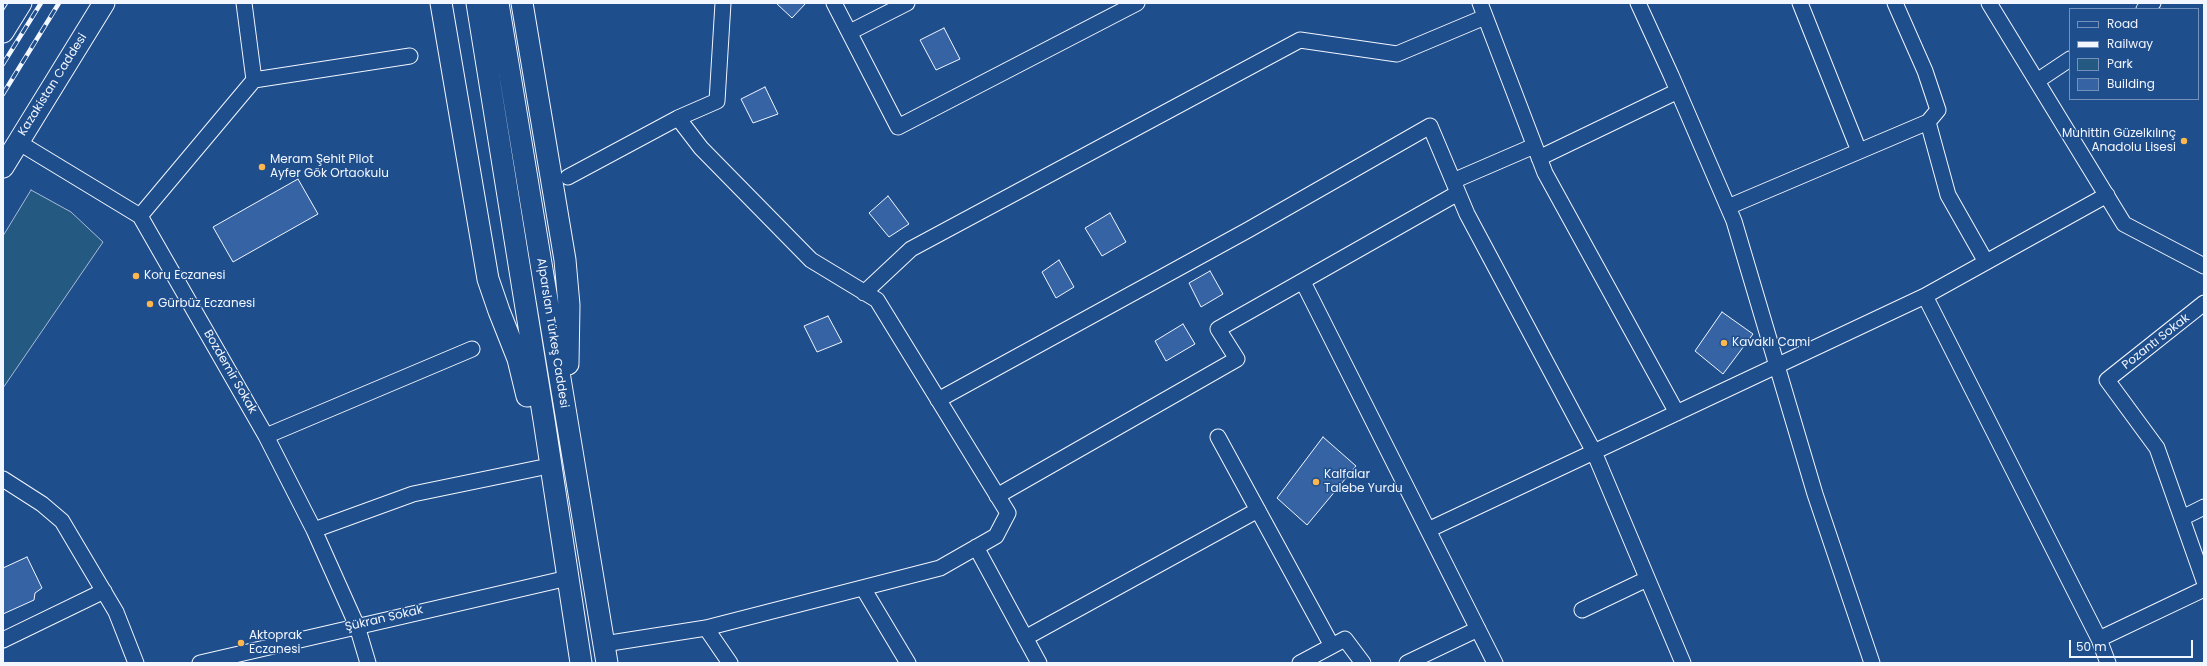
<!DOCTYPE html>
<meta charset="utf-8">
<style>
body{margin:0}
#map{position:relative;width:2207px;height:666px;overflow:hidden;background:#1f4e8c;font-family:Poppins,sans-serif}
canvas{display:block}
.frame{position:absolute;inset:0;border:4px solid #f2f6ff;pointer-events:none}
.legend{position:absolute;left:2069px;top:8px;width:130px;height:92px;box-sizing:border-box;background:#1f4e8c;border:1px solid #7391ba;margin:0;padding:5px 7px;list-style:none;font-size:12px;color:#f2f6ff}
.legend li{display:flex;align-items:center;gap:8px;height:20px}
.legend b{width:20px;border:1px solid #7391ba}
.scale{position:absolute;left:2069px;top:640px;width:124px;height:18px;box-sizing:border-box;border:2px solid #f2f6ff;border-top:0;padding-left:5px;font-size:12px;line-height:14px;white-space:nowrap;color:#f2f6ff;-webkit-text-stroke:3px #1f4e8c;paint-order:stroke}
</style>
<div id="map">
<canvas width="2207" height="666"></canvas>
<div class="frame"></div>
<ul class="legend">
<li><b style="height:5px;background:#1f4e8c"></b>Road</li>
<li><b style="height:5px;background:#f2f6ff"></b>Railway</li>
<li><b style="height:11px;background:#245a82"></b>Park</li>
<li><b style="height:11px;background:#3563a3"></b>Building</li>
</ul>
<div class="scale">50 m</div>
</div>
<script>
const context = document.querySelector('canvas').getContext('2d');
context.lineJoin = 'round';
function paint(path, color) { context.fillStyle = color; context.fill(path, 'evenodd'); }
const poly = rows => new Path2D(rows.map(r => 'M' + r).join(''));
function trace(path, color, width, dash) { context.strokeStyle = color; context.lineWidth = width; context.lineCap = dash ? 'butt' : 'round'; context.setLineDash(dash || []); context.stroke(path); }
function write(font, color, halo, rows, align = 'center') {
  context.font = font + ' Poppins,sans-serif'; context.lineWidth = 3; context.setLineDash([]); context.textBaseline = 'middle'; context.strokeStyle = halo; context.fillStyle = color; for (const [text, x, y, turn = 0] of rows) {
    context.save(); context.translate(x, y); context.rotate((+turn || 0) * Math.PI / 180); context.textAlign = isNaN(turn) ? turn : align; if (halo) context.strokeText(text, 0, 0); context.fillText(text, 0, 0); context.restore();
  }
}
const green = poly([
 [31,190,71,212,103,242,3,388,3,236,31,190]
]);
paint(green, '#245a82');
trace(green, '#a8bbd7', 1);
const building = poly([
 [776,3,806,3,792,18,776,3],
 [944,28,960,59,936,70,920,40,944,28],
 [765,87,778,114,753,123,741,99,765,87],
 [298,179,318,214,233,262,213,227,298,179],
 [888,196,909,224,889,237,869,213,888,196],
 [1110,213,1126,242,1102,256,1085,228,1110,213],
 [1059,260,1074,287,1056,298,1042,272,1059,260],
 [1210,271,1223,294,1201,307,1189,283,1210,271],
 [1722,312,1753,334,1723,374,1695,351,1722,312],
 [828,316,842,342,817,352,804,326,828,316],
 [1183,324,1195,344,1166,361,1155,341,1183,324],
 [1323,437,1356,466,1307,525,1277,498,1323,437],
 [27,557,42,588,35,593,34,600,3,614,3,568,27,557]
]);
paint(building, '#3563a3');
trace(building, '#f2f6ff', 1);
const minor = poly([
 [244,3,254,80],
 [834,3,898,127,1137,3],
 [1480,3,1545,173,1677,413],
 [1638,3,1671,75,1734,221,1815,494,1872,663],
 [1800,3,1859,151],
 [1895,3,1925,71,1938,110,1928,122],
 [1989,3,2124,224,2204,266],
 [2144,9,2153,3],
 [850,32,907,3],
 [2037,81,2070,59],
 [678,118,717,101,723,3],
 [18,142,140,216,266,436,314,530,357,626,368,663],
 [1539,158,1678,91],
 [568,177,678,118,701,148,811,260,877,300,1008,513,996,536,940,568,706,628,604,644],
 [1453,181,1534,146],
 [1728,207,1928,122,1948,195,1986,262],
 [140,216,254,80,410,56],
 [1303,282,1495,663],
 [864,293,911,249,1300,40,1397,54,1485,17],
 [1925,296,2099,639,2108,663],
 [2204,303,2107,380,2157,448,2204,581],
 [938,400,1248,230,1430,126,1467,214,1594,452,1683,663],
 [266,436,472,349],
 [1218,437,1332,646],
 [3,479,42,504,62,521,116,612,136,663],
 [997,496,1237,359,1218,329,1458,193],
 [2182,518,2204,507],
 [314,530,413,494,539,468],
 [1428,530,1925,296,2107,195],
 [976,547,1039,663],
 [863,588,908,663],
 [1582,610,1647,579],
 [706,628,730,663],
 [1025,638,1258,510],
 [2099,639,2204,589],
 [3,640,104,591],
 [200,663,568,578],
 [1300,663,1345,639,1363,663],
 [1407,663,1478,629]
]);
const secondary = poly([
 [441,3,488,279,499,311,518,359,527,396],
 [477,3,544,420,581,663],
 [498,3,607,663],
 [522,3,565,260,569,305,568,364],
 [3,32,21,3],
 [3,167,104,3]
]);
trace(minor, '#f2f6ff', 17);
trace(secondary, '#f2f6ff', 23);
trace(minor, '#1f4e8c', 15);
trace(secondary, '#1f4e8c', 21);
const rail = poly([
 [3,64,41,3],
 [3,94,59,3]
]);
trace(rail, '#f2f6ff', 4.5);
trace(rail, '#1f4e8c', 3, [9]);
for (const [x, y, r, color] of [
 [2184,141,4,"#ffb74d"],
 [262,167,4,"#ffb74d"],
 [136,276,4,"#ffb74d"],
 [150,304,4,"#ffb74d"],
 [1724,343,4,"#ffb74d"],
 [1316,482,4,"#ffb74d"],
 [241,643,4,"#ffb74d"]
]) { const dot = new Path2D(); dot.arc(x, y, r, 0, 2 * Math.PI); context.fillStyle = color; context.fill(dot); trace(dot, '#1f4e8c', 1.5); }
write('12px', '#f2f6ff', '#1f4e8c', [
 ["Kazakistan Caddesi",53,85,-58],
 ["Alparslan Türkeş Caddesi",552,333,81],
 ["Pozantı Sokak",2156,342,-38],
 ["Bozdemir Sokak",230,372,60],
 ["Şükran Sokak",384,619,-13]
]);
write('12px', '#f2f6ff', '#1f4e8c', [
 ["Muhittin Güzelkılınç",2176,134,"right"],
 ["Anadolu Lisesi",2176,148,"right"],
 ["Meram Şehit Pilot",270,160],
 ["Ayfer Gök Ortaokulu",270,174],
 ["Koru Eczanesi",144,276],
 ["Gürbüz Eczanesi",158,304],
 ["Kavaklı Cami",1732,343],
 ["Kalfalar",1324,475],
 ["Talebe Yurdu",1324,489],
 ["Aktoprak",249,636],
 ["Eczanesi",249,650]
], 'left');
</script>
